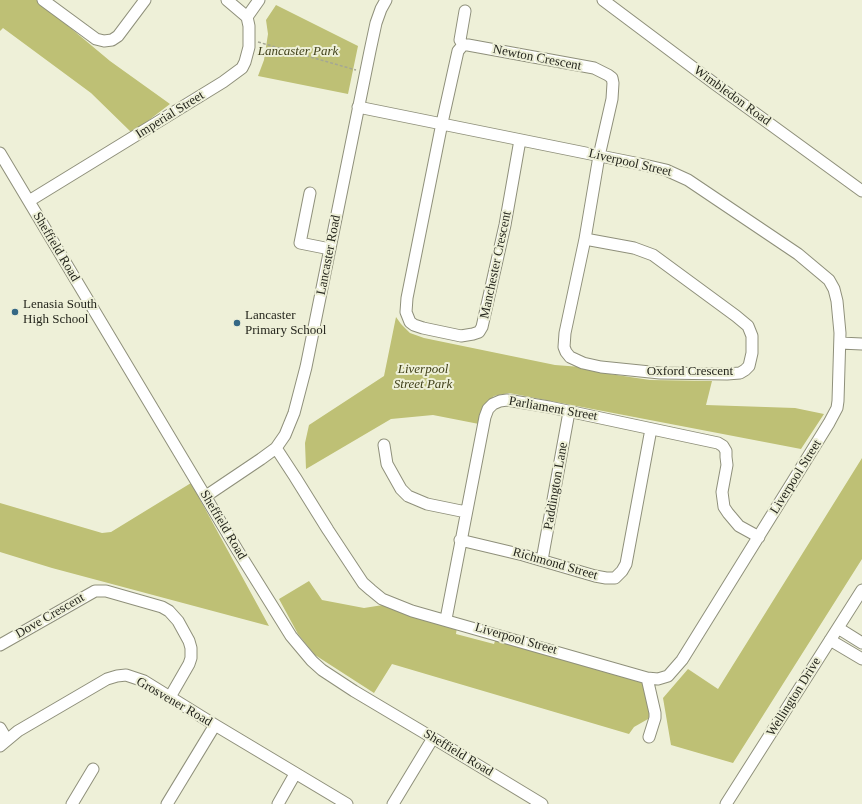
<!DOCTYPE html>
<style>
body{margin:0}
canvas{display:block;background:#eef0d8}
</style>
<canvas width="862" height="804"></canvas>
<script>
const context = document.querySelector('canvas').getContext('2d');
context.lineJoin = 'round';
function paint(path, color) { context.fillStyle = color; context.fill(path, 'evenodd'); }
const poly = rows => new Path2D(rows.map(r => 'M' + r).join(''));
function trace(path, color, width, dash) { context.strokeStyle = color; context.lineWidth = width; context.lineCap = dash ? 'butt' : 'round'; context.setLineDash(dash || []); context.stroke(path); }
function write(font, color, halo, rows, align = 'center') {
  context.font = font + ' Georgia,serif'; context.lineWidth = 4; context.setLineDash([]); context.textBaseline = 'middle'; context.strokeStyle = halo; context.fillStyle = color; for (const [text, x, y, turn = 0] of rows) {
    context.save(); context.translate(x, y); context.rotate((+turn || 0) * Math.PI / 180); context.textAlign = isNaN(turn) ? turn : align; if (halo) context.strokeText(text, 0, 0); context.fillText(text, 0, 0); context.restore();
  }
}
paint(poly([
 [0,0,37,0,110,61,170,104,132,133,91,93,3,28,0,31],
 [276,5,358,46,348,94,258,76,264,60,268,34,266,20],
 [396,317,401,324,410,333,424,338,555,365,581,367,610,374,650,380,712,381,706,405,795,408,824,414,801,449,509,393,494,396,487,402,479,424,433,415,391,419,306,469,305,443,309,425,384,376],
 [862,458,862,559,733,763,671,745,663,698,688,669,718,689],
 [191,483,269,626,52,568,0,552,0,503,102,533,111,532],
 [309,581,322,600,364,608,383,605,457,627,456,634,494,644,496,638,639,681,644,685,651,713,648,719,634,727,629,734,392,664,374,693,315,655,298,634,279,599]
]), '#bec075');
const minor = poly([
 [43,0,96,39,104,41,112,40,118,36,145,0],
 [603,0,715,84,862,191],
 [247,17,259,0],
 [463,45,460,40,465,11],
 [520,140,505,225,482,327,479,332,473,334,461,336,423,328,414,325,410,322,406,312,407,298,442,123,458,51,463,45,468,45,594,68,608,75,612,78,613,83,612,99,599,156,585,239,565,333,564,347,566,352,570,357,583,363,601,367,660,373,727,374,740,373,745,370,749,366,752,353,752,336,748,326,736,316,653,255,634,248,585,239],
 [0,153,238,551,291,636,312,661,322,670,354,691,433,738,542,804],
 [310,193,300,243,330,249],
 [29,201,223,82,242,68,245,62,249,47,249,26,247,17,227,0],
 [840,343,862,344],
 [384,445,387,464,401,489,408,496,427,504,466,512],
 [276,448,295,477,328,530,363,583,371,590,382,599,412,611,647,678,658,679,668,676,682,660,829,423,837,408,838,401,840,333,837,301,834,289,829,280,798,254,688,180,666,170,640,164,358,107],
 [206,496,261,459,276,448,285,435,294,413,306,367,370,51,376,23,381,9,386,0],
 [460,540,523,555,595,576,606,578,615,578,622,571,626,564,651,429],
 [542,560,569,412],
 [446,619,485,417,488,409,493,404,500,401,507,400,549,407,718,443,723,446,726,451,726,457,727,465,722,492,724,507,728,513,739,526,759,537],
 [838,628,862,643],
 [830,640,862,659],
 [0,645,95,591,106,591,162,607,169,611,178,621,189,641,191,648,191,658,189,664,170,697],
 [647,678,655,713,655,718,649,737],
 [0,728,7,740],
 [0,746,18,731,107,679,117,676,126,675,144,681,215,725,347,804],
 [72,804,93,769],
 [167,804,215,725],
 [278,804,295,774],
 [393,804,433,738],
 [726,804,862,590]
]);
trace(minor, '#8f907b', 13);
trace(poly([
 [258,42,356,70]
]), '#a5a794', 1.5, [3, 2]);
trace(minor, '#fff', 11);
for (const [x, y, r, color] of [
 [15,312,4,"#356885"],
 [237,323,4,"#356885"]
]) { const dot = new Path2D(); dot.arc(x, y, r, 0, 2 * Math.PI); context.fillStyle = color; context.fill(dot); trace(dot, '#eef0d8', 1.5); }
write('italic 13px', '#42421b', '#eef0d8', [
 ["Lancaster Park",298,52],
 ["Liverpool",423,370],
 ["Street Park",423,385]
]);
write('13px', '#26271e', '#eef0d8', [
 ["Newton Crescent",537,58,11],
 ["Wimbledon Road",732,96,36],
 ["Imperial Street",170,115,-32],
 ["Liverpool Street",630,163,13],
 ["Sheffield Road",56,247,59],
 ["Lancaster Road",329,255,-79],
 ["Manchester Crescent",496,265,-78],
 ["Oxford Crescent",690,372],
 ["Parliament Street",553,409,10],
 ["Liverpool Street",796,477,-58],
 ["Paddington Lane",556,486,-80],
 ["Sheffield Road",223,525,59],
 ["Richmond Street",555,564,16],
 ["Dove Crescent",50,616,-30],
 ["Liverpool Street",516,639,16],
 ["Wellington Drive",794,697,-58],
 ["Grosvener Road",174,702,30],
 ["Sheffield Road",458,753,31]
]);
write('13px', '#26271e', '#eef0d8', [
 ["Lenasia South",23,305],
 ["High School",23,320],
 ["Lancaster",245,316],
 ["Primary School",245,331]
], 'left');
</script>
